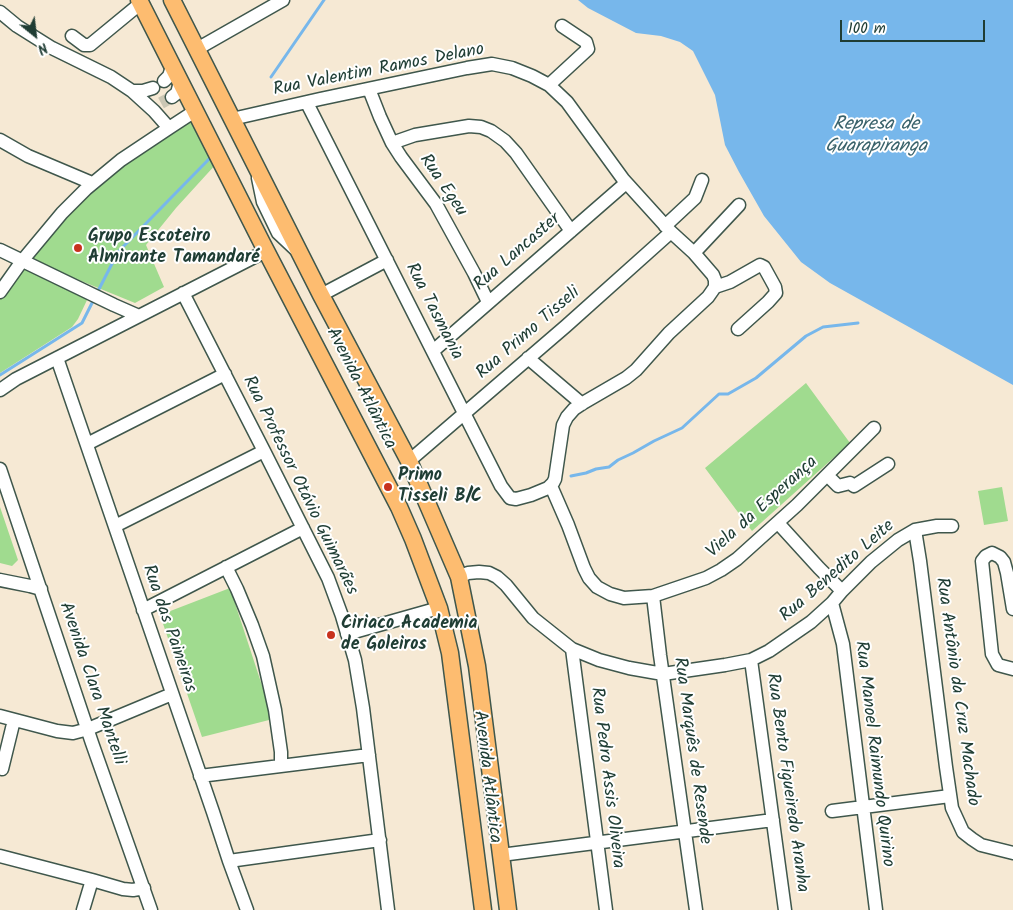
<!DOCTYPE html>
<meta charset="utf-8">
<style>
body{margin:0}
#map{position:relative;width:1013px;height:910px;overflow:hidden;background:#f6e9d4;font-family:Kalam,sans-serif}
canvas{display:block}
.north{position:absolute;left:10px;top:10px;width:50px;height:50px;-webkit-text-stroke:4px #fff;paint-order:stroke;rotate:151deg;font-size:14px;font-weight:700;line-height:20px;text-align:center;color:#1f3d34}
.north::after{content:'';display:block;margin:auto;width:18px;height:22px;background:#1f3d34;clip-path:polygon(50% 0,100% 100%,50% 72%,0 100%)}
.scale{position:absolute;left:840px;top:20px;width:145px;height:22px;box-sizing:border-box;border:2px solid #1f3d34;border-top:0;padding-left:6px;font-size:15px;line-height:18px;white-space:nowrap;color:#1f3d34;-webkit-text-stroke:4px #fff;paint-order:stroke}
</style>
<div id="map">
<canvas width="1013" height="910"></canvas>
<div class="north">N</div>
<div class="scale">100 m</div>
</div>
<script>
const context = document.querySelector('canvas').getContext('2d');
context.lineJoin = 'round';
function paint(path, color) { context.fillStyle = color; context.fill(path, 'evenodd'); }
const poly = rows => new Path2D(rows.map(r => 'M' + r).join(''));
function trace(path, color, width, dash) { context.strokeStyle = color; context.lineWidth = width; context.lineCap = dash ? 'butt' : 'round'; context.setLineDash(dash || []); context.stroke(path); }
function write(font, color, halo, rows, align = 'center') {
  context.font = font + ' Kalam,sans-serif'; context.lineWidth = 4; context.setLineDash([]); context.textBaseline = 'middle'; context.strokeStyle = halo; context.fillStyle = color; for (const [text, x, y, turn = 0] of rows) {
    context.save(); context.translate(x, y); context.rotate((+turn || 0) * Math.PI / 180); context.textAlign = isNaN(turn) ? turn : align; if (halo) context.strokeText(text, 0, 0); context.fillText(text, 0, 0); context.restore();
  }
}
paint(poly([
 [193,116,217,163,176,208,146,245,164,287,135,303,30,260,78,202,116,169],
 [25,267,88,298,78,319,72,327,0,373,0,299],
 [806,383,850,443,752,531,705,468],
 [1002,487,1008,521,984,525,978,491],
 [0,507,18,560,12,566,0,563],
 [230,588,273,719,202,737,160,615]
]), '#a0db8f');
paint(poly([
 [578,0,1013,0,1013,385,830,283,801,262,764,216,739,172,725,145,715,95,693,51,680,42,661,36,636,33,588,8]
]), '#77b7eb');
trace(poly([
 [271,77,324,0],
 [97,293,118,252,211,157],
 [0,375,82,323,94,299],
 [571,476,586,473,596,469,609,467,618,460,633,453,654,441,682,428,719,394,728,394,756,378,806,336,823,327,858,323]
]), '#77b7eb', 3);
trace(poly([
 [161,103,172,97]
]), '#cbc7b4', 12, [12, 6]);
const minor = poly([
 [0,12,17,26,52,48,111,77,132,91,154,111,169,128],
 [72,36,84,45,90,45,141,3],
 [197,49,283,0],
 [164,81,169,76,172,67],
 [549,85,588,49,586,42,562,26],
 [369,89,380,117,392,143,401,157,436,204,474,273,488,302],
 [132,91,143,91,153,88],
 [172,97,177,93,180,82],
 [232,119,320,99,467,68,492,64,512,68,532,76,549,85,567,102,623,179,671,232,694,253,713,275,715,280,715,287,708,297,669,333,636,370,626,378,583,403,574,409,567,417,563,425,555,479,553,483,548,488,531,495,516,499,510,498,501,486,307,103],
 [0,140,28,156,92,183],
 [392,143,415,135,469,126,481,127,491,131,505,141,516,153,571,231],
 [258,178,263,202,278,233,295,249],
 [665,226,695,198,702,180],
 [0,250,114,305,139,316],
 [694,253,739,205],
 [715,287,730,282,760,265,764,267,775,287,776,293,768,302,738,329],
 [0,292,22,261,62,213,86,189,121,160,169,128,195,111],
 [183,293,264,451,328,578,342,616,355,660,363,708,388,910],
 [321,295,387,260],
 [433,351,626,183],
 [57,358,213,812,229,861,247,910],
 [528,358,582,404],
 [0,390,16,379,266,251],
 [87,444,225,374],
 [409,461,566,326,671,232],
 [0,469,92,743,151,910],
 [827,475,838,486,850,483,854,486,888,464],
 [551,486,568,525,584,568,589,578,597,587,610,594,624,598,653,596,706,578,721,570,737,559,797,505,874,428],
 [778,523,819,568,842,591],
 [115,526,264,451],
 [915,530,920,561,946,767,952,808,963,832,972,839,981,845,1013,853],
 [226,567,237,589,252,625,263,656,275,710,281,752,281,766],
 [459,577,468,573,479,572,489,573,497,577,506,585,533,618,572,649,599,660,629,668,663,674,725,665,751,660,769,651,811,622,832,603,842,591,871,562,898,540,915,530,937,526,952,526],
 [0,580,30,586,41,589],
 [653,596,660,655,696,910],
 [832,603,843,644,876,910],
 [1013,609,1007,573,1004,562,1000,557,992,553,986,556,982,561,992,654,998,665,1013,669],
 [143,610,303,528],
 [347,634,439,608],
 [572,649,606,910],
 [751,660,785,910],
 [0,716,57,731,73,733,88,729,172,694],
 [2,769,14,720],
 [200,776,369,755],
 [832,811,950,796],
 [501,855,773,820],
 [0,856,92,880,123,889,133,890,144,888],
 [229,861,380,840],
 [83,910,92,880]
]);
const major = poly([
 [139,0,262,243,399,507,413,539,439,608,450,653,483,910],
 [172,0,321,295,409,461,459,577,477,666,508,910]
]);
trace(minor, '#3f574c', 15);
trace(major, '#3f574c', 19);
trace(minor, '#fff', 12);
trace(major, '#fdbc70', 16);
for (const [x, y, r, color] of [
 [78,248,5,"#c8321e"],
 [388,487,5,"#c8321e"],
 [331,635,5,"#c8321e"]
]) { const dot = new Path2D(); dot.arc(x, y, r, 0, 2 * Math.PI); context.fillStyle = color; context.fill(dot); trace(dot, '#fff', 2); }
write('18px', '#1f3d34', '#fff', [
 ["Rua Valentim Ramos Delano",379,71,-11],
 ["Rua Egeu",442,186,56],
 ["Rua Lancaster",518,253,-41],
 ["Rua Tasmania",433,312,63],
 ["Rua Primo Tisseli",529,334,-41],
 ["Avenida Atlântica",360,389,63],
 ["Rua Professor Otávio Guimarães",299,486,64],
 ["Viela da Esperança",763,508,-42],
 ["Rua Benedito Leite",838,572,-41],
 ["Rua das Paineiras",168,629,71],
 ["Avenida Clara Mantelli",91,684,71],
 ["Rua Antônio da Cruz Machado",956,692,82],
 ["Rua Marquês de Resende",691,751,82],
 ["Rua Manoel Raimundo Quirino",873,754,83],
 ["Avenida Atlântica",486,777,83],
 ["Rua Pedro Assis Oliveira",606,778,83],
 ["Rua Bento Figueiredo Aranha",786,783,82]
]);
write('bold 18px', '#1f3d34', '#fff', [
 ["Grupo Escoteiro",88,238],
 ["Almirante Tamandaré",88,259],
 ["Primo",398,477],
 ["Tisseli B/C",398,498],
 ["Ciriaco Academia",341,625],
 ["de Goleiros",341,646]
], 'left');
write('italic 19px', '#39626b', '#fff', [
 ["Represa de",876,126],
 ["Guarapiranga",876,148]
]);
</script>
